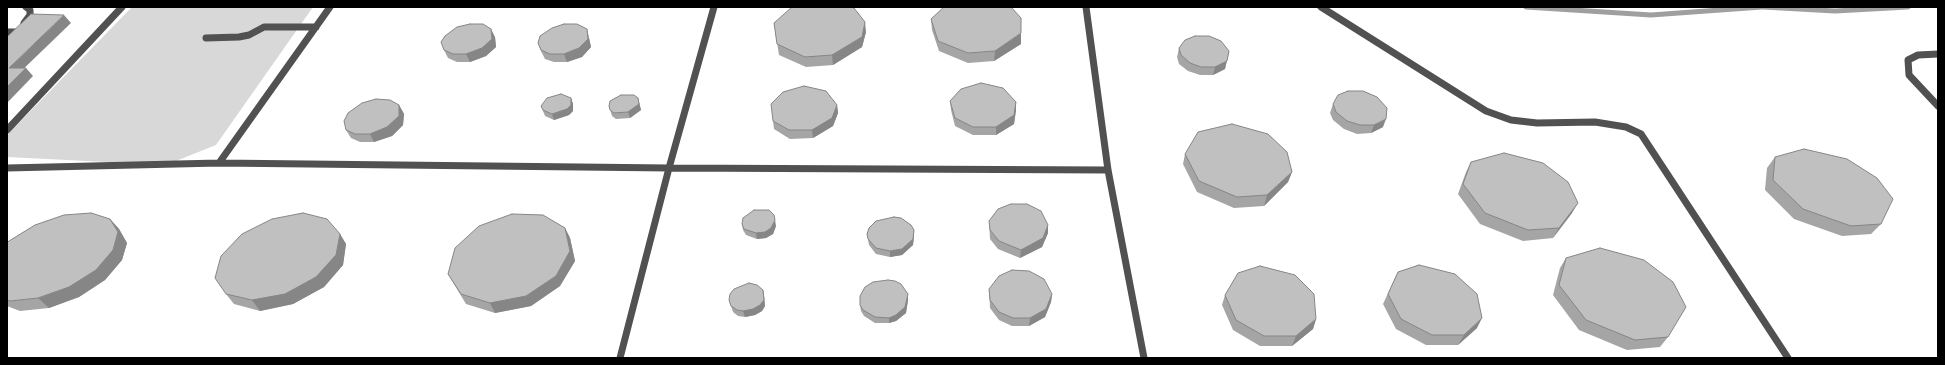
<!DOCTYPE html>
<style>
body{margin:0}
#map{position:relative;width:1945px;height:365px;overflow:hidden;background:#fff;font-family:Cabin,sans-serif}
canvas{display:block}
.frame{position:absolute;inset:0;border:8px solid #000;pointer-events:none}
</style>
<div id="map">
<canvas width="1945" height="365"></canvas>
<div class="frame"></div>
</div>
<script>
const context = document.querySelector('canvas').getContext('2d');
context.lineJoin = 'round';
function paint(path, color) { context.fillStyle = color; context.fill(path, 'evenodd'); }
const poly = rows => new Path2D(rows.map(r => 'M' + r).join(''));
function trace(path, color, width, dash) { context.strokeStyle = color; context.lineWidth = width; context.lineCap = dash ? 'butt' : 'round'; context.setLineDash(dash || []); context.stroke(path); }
paint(poly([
 [132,7,313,7,216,145,166,165,7,157,7,136,11,131]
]), '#d8d8d8');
trace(poly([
 [1526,7,1651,15,1762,7],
 [1763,7,1835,11,1908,7]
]), '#9f9f9f', 5);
trace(poly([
 [1086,7,1108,170,1144,358],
 [1321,7,1486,111,1511,120,1537,123,1595,122,1626,127,1641,134,1788,358],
 [24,23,30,15,30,10,26,7],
 [7,32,18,32,7,43],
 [206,38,239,37,249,35,264,27,316,27],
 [1938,54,1918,55,1908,60,1909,75,1938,106],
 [7,130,122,7],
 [219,163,330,7],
 [7,168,219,163,669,168,1108,170],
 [620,358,669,168,714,7]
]), '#515151', 7);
paint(poly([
 [931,19,1021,44,994,61,968,63,939,51,932,30],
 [774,23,866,32,862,47,833,65,806,67,779,55],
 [495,37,496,47,486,56,470,62,457,62,448,58,444,50],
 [589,38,591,47,582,57,567,62,554,62,545,59,541,51,538,43],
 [1179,48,1227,60,1225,69,1213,75,1200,75,1188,71,1179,64,1177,57],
 [571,98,573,104,573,111,569,115,554,120,545,116,541,106],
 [638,98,641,110,630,118,616,119,612,116,609,106],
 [950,101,1016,102,1016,110,1014,124,996,135,973,135,955,126,951,110],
 [1333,104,1383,127,1371,133,1357,134,1344,129,1333,120,1330,113],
 [399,105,404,114,403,125,392,136,374,142,360,142,351,138,346,130],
 [837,105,838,113,833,126,813,138,790,139,774,129,773,121],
 [1185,154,1292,172,1288,182,1264,206,1234,208,1197,192,1183,164],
 [1775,157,1881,224,1871,234,1842,236,1794,219,1765,190,1767,168],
 [1471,162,1572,213,1553,238,1523,241,1480,224,1458,194,1466,172],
 [110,219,119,229,127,243,122,260,105,280,79,297,49,308,20,311,7,306,7,243],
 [989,221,1048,233,1042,247,1020,258,998,249,990,239],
 [742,224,776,226,773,234,766,238,757,239,746,235,743,230],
 [565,228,570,238,575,261,560,286,531,306,495,313,466,304,448,274],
 [340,234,346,244,343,265,324,287,293,304,260,311,234,304,226,294],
 [867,234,914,236,913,245,902,255,890,257,876,254,869,245],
 [1566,258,1668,337,1660,347,1627,350,1579,330,1553,295,1560,268],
 [1398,272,1477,328,1458,345,1426,345,1396,329,1383,304],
 [989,289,1052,294,1051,302,1045,317,1029,326,1012,326,999,320,990,308],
 [763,290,764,296,765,306,762,311,755,315,745,317,738,316,733,312,729,300],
 [1225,295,1316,319,1313,329,1292,346,1260,346,1233,330,1222,305],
 [908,300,906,313,896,321,889,323,875,323,864,316,861,311,860,305]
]), '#a5a5a5');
paint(poly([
 [64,15,71,23,16,76,9,68],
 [865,22,866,32,862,47,833,65,832,55],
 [491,29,495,37,496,47,486,56,470,62,466,54],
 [587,29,591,47,582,57,567,62,564,54],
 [1021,33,1021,44,994,61,995,51],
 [1229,51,1225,69,1213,75,1215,67],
 [26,68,33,76,7,103,7,87],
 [571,98,573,104,573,111,569,115,554,120,552,114],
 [638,98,641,110,630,118,628,112],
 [1016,102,1016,110,1014,124,996,135,996,127],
 [399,105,404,114,403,125,392,136,374,142,370,134],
 [837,105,838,113,833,126,813,138,812,130],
 [1386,119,1383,127,1371,133,1374,125],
 [1292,172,1288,182,1264,206,1267,195],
 [1578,203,1572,213,1553,238,1559,228],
 [110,219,119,229,127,243,122,260,105,280,79,297,49,308,38,298],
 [775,220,776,226,773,234,766,238,757,239,756,233],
 [1048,225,1048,233,1042,247,1020,258,1021,250],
 [565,228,570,238,575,261,560,286,531,306,495,313,490,303],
 [914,230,914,236,913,245,902,255,890,257,890,251],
 [340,234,346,244,343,265,324,287,293,304,260,311,252,300],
 [763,290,764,296,765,306,762,311,755,315,745,317,743,311],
 [908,294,908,300,906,313,896,321,889,323,889,318],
 [1052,294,1051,302,1045,317,1029,326,1030,318],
 [1482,318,1477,328,1458,345,1464,335],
 [1316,319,1313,329,1292,346,1296,336]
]), '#868686');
const building = poly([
 [792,7,850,7,854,8,865,22,862,37,832,55,805,57,777,44,774,23,792,7],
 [944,7,1011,7,1021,18,1021,33,995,51,968,53,938,41,931,19,944,7],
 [31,14,64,15,9,68,26,68,7,87,7,37,31,14],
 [470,24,483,24,491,29,492,39,482,48,466,54,453,54,444,50,441,42,445,36,457,27,470,24],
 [564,24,577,24,587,29,588,39,579,48,564,54,550,54,541,50,538,43,540,36,552,28,564,24],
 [1195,36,1209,36,1221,41,1229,51,1227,61,1215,67,1201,67,1190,63,1181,55,1179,48,1185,40,1195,36],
 [981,83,1003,88,1016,102,1014,115,996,127,973,127,955,118,950,101,961,89,981,83],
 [804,86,826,91,837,105,832,118,812,130,789,130,773,121,771,104,783,92,804,86],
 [1348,91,1363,91,1377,97,1387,108,1386,119,1374,125,1360,125,1347,121,1336,112,1333,104,1338,95,1348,91],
 [561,94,571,98,571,105,567,109,552,114,543,110,541,106,547,98,561,94],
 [621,95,634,95,638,98,639,104,628,112,614,113,610,110,609,106,610,101,621,95],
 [376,99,390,100,399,105,399,116,387,127,370,134,355,134,346,130,344,121,348,113,362,103,376,99],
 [1232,124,1268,134,1287,152,1292,172,1267,195,1237,197,1199,181,1185,154,1198,132,1232,124],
 [1804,149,1847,159,1877,178,1893,199,1881,224,1851,226,1803,209,1773,180,1775,157,1804,149],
 [1504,153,1543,163,1568,182,1578,203,1559,228,1528,230,1485,213,1463,184,1471,162,1504,153],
 [1011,204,1027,204,1041,211,1048,225,1043,238,1021,250,999,241,990,230,989,221,998,209,1011,204],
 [754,210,769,210,774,215,775,220,771,228,765,232,756,233,744,229,742,224,743,218,754,210],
 [91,213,110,219,118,232,113,250,96,270,69,287,38,298,10,301,7,300,7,243,9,241,35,225,64,215,91,213],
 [303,213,327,219,340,234,336,255,316,277,285,294,252,300,226,294,215,278,221,256,242,234,272,219,303,213],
 [512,214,543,215,565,228,570,251,556,276,526,296,490,303,461,294,448,274,455,248,479,226,512,214],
 [894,217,901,218,911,225,914,230,913,239,902,249,890,251,876,248,868,239,867,234,869,228,876,221,894,217],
 [1600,248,1644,260,1673,282,1686,307,1668,337,1635,340,1586,320,1559,285,1566,258,1600,248],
 [1419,265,1455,274,1477,294,1482,318,1464,335,1432,335,1401,319,1388,294,1398,272,1419,265],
 [1260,266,1295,275,1314,294,1316,319,1296,336,1264,336,1236,320,1225,295,1238,273,1260,266],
 [1012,270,1029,271,1044,279,1052,294,1046,309,1030,318,1013,318,999,312,990,300,989,289,999,276,1012,270],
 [888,280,895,281,901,284,908,294,905,307,896,315,889,318,875,317,863,310,860,305,860,296,865,287,873,282,888,280],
 [749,283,757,285,763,290,764,300,760,305,753,309,743,311,737,310,731,306,729,300,730,294,734,289,749,283]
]);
paint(building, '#c0c0c0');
trace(building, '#868686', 1);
</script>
